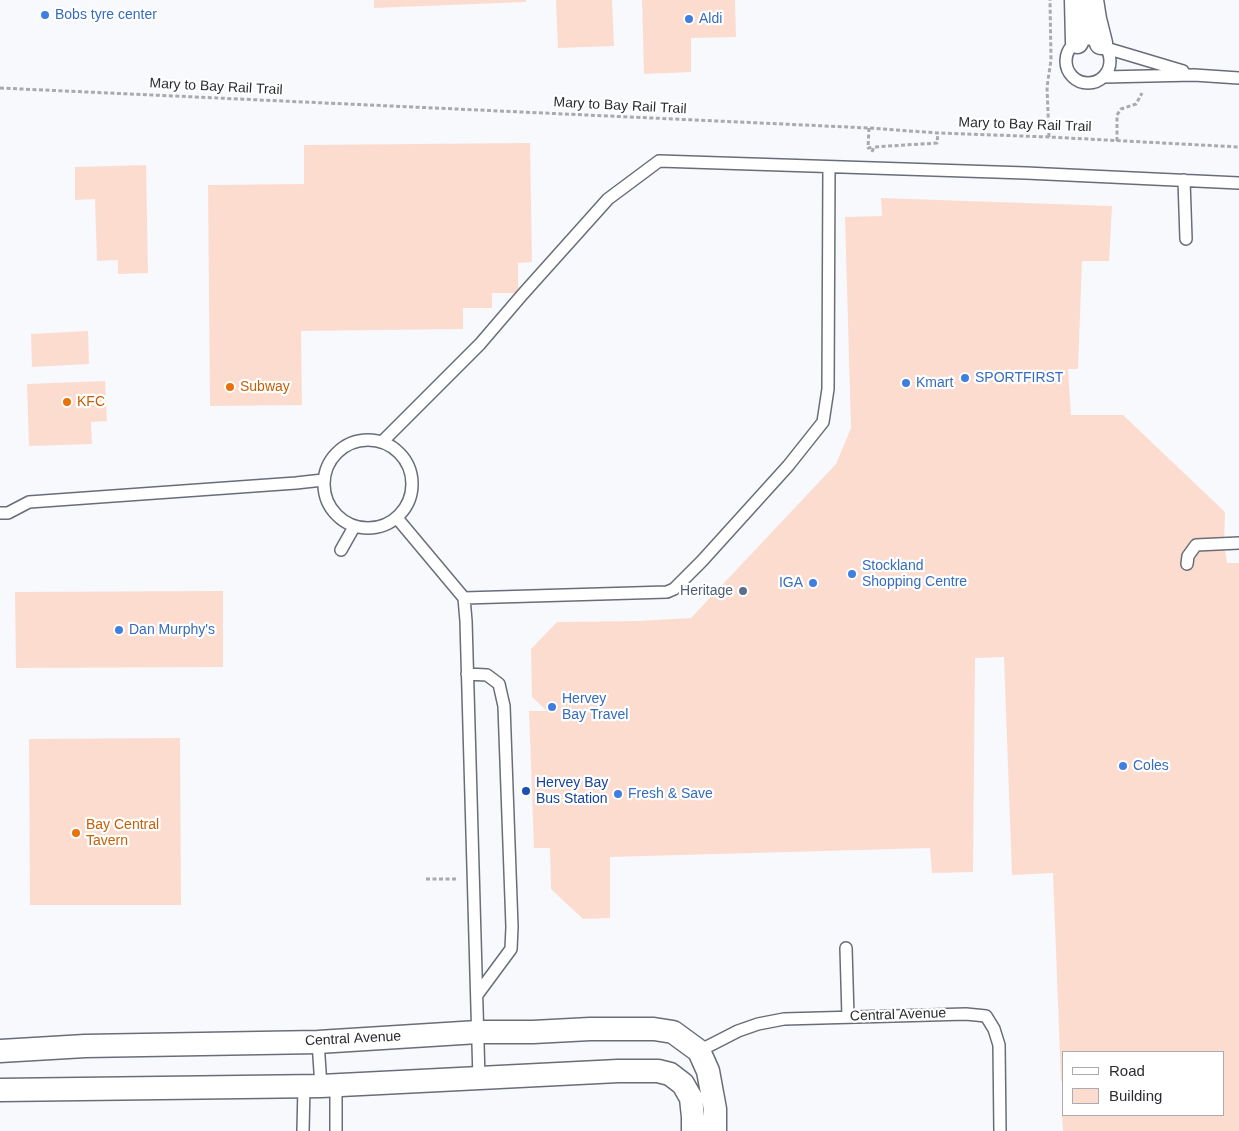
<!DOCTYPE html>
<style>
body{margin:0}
#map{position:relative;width:1239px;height:1131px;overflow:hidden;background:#f7f9fd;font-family:Arial,sans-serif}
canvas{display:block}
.legend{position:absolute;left:1062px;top:1051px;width:162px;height:65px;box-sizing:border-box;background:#fff;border:1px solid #aaabac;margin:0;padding:6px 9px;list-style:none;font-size:15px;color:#2a2c30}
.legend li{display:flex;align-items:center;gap:10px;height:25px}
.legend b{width:25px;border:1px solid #aaabac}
</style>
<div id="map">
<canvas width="1239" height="1131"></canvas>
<ul class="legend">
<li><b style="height:6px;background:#fff"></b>Road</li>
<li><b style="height:14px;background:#fddcd0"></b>Building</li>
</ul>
</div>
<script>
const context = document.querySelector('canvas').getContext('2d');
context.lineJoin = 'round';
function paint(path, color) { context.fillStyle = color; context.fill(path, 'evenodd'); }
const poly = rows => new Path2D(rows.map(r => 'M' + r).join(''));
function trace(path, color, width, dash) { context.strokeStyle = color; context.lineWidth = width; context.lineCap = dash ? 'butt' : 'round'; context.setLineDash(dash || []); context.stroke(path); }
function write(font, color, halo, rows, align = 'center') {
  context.font = font + ' Arial,sans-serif'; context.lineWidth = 4.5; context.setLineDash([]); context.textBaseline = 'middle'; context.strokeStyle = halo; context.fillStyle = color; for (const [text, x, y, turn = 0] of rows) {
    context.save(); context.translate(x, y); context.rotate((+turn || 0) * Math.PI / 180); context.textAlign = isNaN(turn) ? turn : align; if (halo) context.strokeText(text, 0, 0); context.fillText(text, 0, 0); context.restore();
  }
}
paint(poly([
 [374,0,526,0,526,2,374,8],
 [556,0,612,0,614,46,558,48],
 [642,0,735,0,736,37,691,38,691,72,644,74],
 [530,143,532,262,518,263,518,293,492,293,492,308,463,308,463,329,301,331,302,405,210,406,208,185,304,184,304,145],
 [146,165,148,273,118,274,118,260,97,261,95,199,75,200,75,167],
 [881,198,1112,206,1109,261,1082,261,1078,369,1068,369,1071,415,1123,415,1225,512,1224,544,1227,563,1239,563,1239,1131,1063,1131,1062,1115,1223,1115,1223,1052,1063,1052,1063,1081,1061,1081,1053,873,1012,875,1004,657,975,658,973,872,932,873,930,848,610,857,610,918,583,919,551,889,550,848,534,848,529,711,547,711,532,697,531,649,557,622,638,621,691,618,836,464,851,428,845,217,882,216],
 [88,331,89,364,32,367,31,334],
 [105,381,107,421,91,422,92,444,29,446,27,384],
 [223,591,223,667,16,668,15,592],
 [180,738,181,905,30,905,29,739]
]), '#fddcd0');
const lane = poly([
 '1066 61a22 22 0 1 1 44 0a22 22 0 1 1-44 0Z',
 [1106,48,1183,71],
 [1104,77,1194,75,1239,78],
 [1184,180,1186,239],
 '324 484a44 44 0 1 1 88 0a44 44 0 1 1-88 0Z',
 [382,442,480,344,522,295,608,199,659,161,1026,173,1239,183],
 [0,513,8,513,29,502,296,483,323,480],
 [397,518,464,598,466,621,479,1079],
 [341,550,354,527],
 [1187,564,1188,556,1196,545,1239,543],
 [464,598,667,592,674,589,702,561,788,466,823,422,828,389,829,167],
 [467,674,487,675,499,684,504,706,512,927,511,949,477,995],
 [846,948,848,1017],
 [318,1042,321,1086],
 [699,1051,738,1031,758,1024,784,1019,966,1014,986,1016,994,1029,999,1045,1000,1131],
 [303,1131,304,1086],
 [336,1131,336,1085]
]);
const street = poly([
 [1076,0,1077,42],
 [1092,0,1095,19,1101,43],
 [0,1051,85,1046,318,1042,478,1032,533,1032,590,1029,654,1029,673,1032,699,1051,708,1071,715,1109,715,1131],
 [0,1090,321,1086,618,1071,658,1071,670,1074,683,1084,691,1098,693,1117,693,1131]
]);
trace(lane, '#696d77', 14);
trace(street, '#696d77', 25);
trace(poly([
 [0,88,869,128,938,133,1049,137,1239,147],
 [869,128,868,148,874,147],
 [1049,137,1047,87,1051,60,1050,0],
 [1117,141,1117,115,1121,109,1136,104,1142,93],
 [872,152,874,147,937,143,938,133],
 [426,879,458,879]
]), '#a8aaae', 3, [4, 2.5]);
trace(lane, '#fff', 11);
trace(street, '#fff', 22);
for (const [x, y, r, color] of [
 [45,15,5,"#3f7fe0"],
 [689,19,5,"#3f7fe0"],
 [965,378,5,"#3f7fe0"],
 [906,383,5,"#3f7fe0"],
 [230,387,5,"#e8710a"],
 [67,402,5,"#e8710a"],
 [852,574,5,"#3f7fe0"],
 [813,583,5,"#3f7fe0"],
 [743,591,5,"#5c6f8a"],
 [119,630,5,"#3f7fe0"],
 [552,707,5,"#3f7fe0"],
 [1123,766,5,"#3f7fe0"],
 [526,791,5,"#1a4fb4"],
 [618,794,5,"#3f7fe0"],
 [76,833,5,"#e8710a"]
]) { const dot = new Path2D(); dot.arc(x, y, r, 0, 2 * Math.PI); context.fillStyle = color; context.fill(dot); trace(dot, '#fff', 2); }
write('14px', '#366cbe', '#fff', [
 ["Bobs tyre center",55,15],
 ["Aldi",699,19],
 ["SPORTFIRST",975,378],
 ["Kmart",916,383],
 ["Stockland",862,566],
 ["Shopping Centre",862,582],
 ["IGA",803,583,"right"],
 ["Dan Murphy's",129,630],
 ["Hervey",562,699],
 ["Bay Travel",562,715],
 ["Coles",1133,766],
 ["Fresh & Save",628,794]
], 'left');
write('14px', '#2a2c30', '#fff', [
 ["Mary to Bay Rail Trail",216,87,3],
 ["Mary to Bay Rail Trail",620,106,3],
 ["Mary to Bay Rail Trail",1025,125,2],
 ["Central Avenue",898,1015,-2],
 ["Central Avenue",353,1039,-3]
]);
write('14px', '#c56008', '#fff', [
 ["Subway",240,387],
 ["KFC",77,402],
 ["Bay Central",86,825],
 ["Tavern",86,841]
], 'left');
write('14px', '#4e5e75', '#fff', [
 ["Heritage",733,591]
], 'right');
write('14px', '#164399', '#fff', [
 ["Hervey Bay",536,783],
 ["Bus Station",536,799]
], 'left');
</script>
